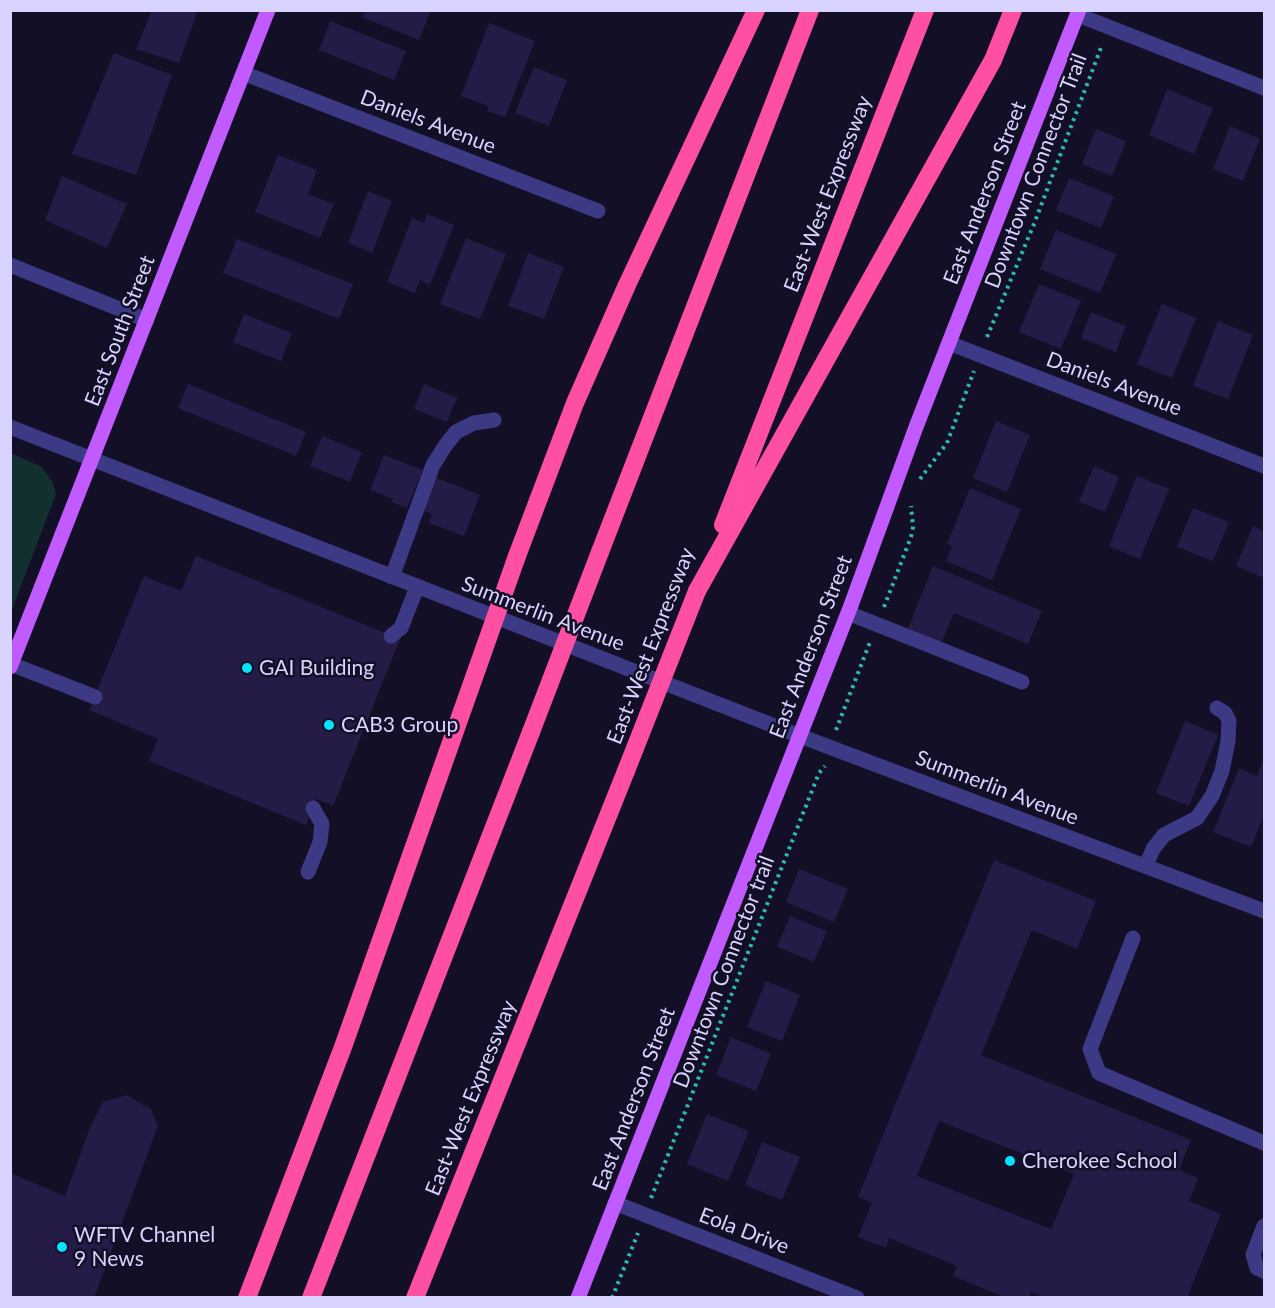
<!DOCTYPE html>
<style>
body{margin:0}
#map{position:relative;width:1275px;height:1308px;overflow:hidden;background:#130f26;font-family:Lato,sans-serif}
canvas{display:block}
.frame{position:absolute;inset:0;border:12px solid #d9d4ff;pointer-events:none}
</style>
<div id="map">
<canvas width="1275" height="1308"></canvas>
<div class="frame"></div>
</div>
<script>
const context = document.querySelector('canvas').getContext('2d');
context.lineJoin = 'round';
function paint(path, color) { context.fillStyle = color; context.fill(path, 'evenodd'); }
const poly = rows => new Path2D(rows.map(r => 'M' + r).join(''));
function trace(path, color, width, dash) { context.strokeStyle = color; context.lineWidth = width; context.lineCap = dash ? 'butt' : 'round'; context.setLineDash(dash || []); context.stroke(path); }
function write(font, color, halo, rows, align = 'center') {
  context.font = font + ' Lato,sans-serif'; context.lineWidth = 5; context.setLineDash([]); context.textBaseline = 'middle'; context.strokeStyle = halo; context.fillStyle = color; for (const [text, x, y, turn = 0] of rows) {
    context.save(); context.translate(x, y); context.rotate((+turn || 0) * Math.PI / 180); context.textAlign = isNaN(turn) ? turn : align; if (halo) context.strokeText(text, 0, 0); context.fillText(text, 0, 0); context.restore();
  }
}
paint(poly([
 [11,453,42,467,53,483,56,494,11,612]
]), '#12302f');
paint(poly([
 [152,10,198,10,179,63,136,49],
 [365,10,431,10,419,40,362,17],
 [330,21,406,51,394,80,319,50],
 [489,23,535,41,505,117,487,111,489,106,461,96],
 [114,53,172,75,136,175,72,154],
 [534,67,567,80,549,126,515,113],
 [1167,89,1213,108,1194,154,1149,135],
 [1230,126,1260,139,1243,181,1213,169],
 [1096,129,1126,141,1112,176,1082,164],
 [278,155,317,170,308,194,334,204,320,238,255,212],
 [62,176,127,204,107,248,45,220],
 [1069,178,1114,196,1101,228,1056,210],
 [368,191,392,201,372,253,348,243],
 [427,214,454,225,430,285,420,280,415,293,387,282,412,218,424,223],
 [1056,230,1116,254,1100,293,1040,269],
 [466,238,506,254,480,319,440,304],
 [237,239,353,284,339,319,223,273],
 [528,253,564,267,544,319,508,306],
 [1039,284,1081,301,1061,349,1019,332],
 [1162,304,1196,318,1172,378,1137,364],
 [1091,312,1126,326,1116,352,1081,338],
 [244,314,292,333,281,361,233,342],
 [1218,321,1253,335,1228,399,1193,386],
 [188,384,306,432,296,456,178,408],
 [424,384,457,398,447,422,414,409],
 [996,421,1030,435,1007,492,973,478],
 [322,436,362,452,350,482,310,466],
 [384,455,423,470,407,508,392,502,393,499,370,490],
 [1094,466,1119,477,1105,512,1079,502],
 [1137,476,1169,489,1140,559,1109,546],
 [435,477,480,495,464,536,429,523,432,514,422,510],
 [970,488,1021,509,992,580,946,561,952,546,947,544],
 [1193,508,1229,522,1213,561,1177,547],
 [1253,526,1264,531,1264,578,1236,566],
 [196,556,400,639,333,806,316,799,306,825,149,761,158,739,89,710,144,576,181,591],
 [933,566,1042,611,1028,644,954,613,941,644,907,631],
 [1185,721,1218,735,1189,806,1156,793],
 [1264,757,1264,815,1251,847,1213,832,1239,768,1257,776],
 [994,860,1096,901,1077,949,1032,930,981,1055,1191,1140,1179,1170,1198,1178,1189,1201,1221,1214,1187,1298,1045,1298,1031,1292,1029,1298,1006,1298,953,1276,957,1266,889,1238,886,1248,858,1237,872,1203,858,1197],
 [939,1121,1074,1174,1051,1229,917,1176],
 [799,869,848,889,834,922,786,902],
 [790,916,827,931,814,962,777,947],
 [766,981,800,995,782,1041,747,1027],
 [731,1037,771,1054,756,1091,716,1075],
 [126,1095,151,1109,158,1126,94,1298,10,1298,10,1173,65,1196,91,1125,103,1102],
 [707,1114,749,1131,728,1181,687,1164],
 [762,1142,800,1157,782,1200,745,1185]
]), '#241b47');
trace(poly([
 [987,337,1034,224,1102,45],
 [920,479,947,443,974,371],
 [884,607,911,537,913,527,911,506],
 [836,730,870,642],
 [651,1198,819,773,825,766],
 [612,1298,638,1233]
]), '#2fb8b0', 4, [3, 4.5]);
trace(poly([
 [1078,15,1264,88],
 [243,73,598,211],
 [10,265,147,320],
 [949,343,1264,466],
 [10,427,800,736,1264,911],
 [392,577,433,465,445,446,456,432,474,423,494,420],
 [848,613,1022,682],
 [391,636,401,628,417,587],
 [11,664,95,697],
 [1146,866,1153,849,1164,835,1197,818,1212,796,1222,771,1228,741,1229,721,1225,713,1217,708],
 [308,872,320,842,322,824,313,808],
 [1133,938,1090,1049,1099,1073,1264,1143],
 [615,1203,857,1298],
 [1264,1226,1253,1255,1257,1268,1264,1271]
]), '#3d3a85', 15);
trace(poly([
 [10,667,268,10],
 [578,1298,850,608,916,427,1079,10]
]), '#c25bff', 15);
trace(poly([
 [723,525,925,10],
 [600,552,810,10],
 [517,556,575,403,627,285,756,10],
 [697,591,993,60,1013,10],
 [247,1298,343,1047,477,669],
 [311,1298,531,732],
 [415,1298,626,771]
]), '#ff4fa3', 18);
trace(poly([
 [477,669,517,556],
 [531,732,600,552],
 [626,771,697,591]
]), '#ff4fa3', 18);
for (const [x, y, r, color] of [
 [247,668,6,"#00e5ff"],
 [329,725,6,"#00e5ff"],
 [1010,1161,6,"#00e5ff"],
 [62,1247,6,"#00e5ff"]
]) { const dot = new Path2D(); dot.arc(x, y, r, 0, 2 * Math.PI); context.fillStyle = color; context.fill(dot); trace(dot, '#130f26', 2); }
write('21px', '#d9d4ff', '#130f26', [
 ["Daniels Avenue",428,122,21],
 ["Downtown Connector Trail",1036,171,-69],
 ["East Anderson Street",985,193,-69],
 ["East-West Expressway",828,194,-69],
 ["East South Street",120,331,-69],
 ["Daniels Avenue",1114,384,21],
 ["Summerlin Avenue",543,614,21],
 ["East-West Expressway",651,646,-69],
 ["East Anderson Street",811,647,-69],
 ["Summerlin Avenue",997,788,21],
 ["Downtown Connector trail",724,972,-69],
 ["East-West Expressway",471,1098,-68],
 ["East Anderson Street",634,1099,-69],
 ["Eola Drive",744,1231,21]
]);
write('21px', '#d9d4ff', '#130f26', [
 ["GAI Building",259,668],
 ["CAB3 Group",341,725],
 ["Cherokee School",1022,1161],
 ["WFTV Channel",74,1235],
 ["9 News",74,1259]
], 'left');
</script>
